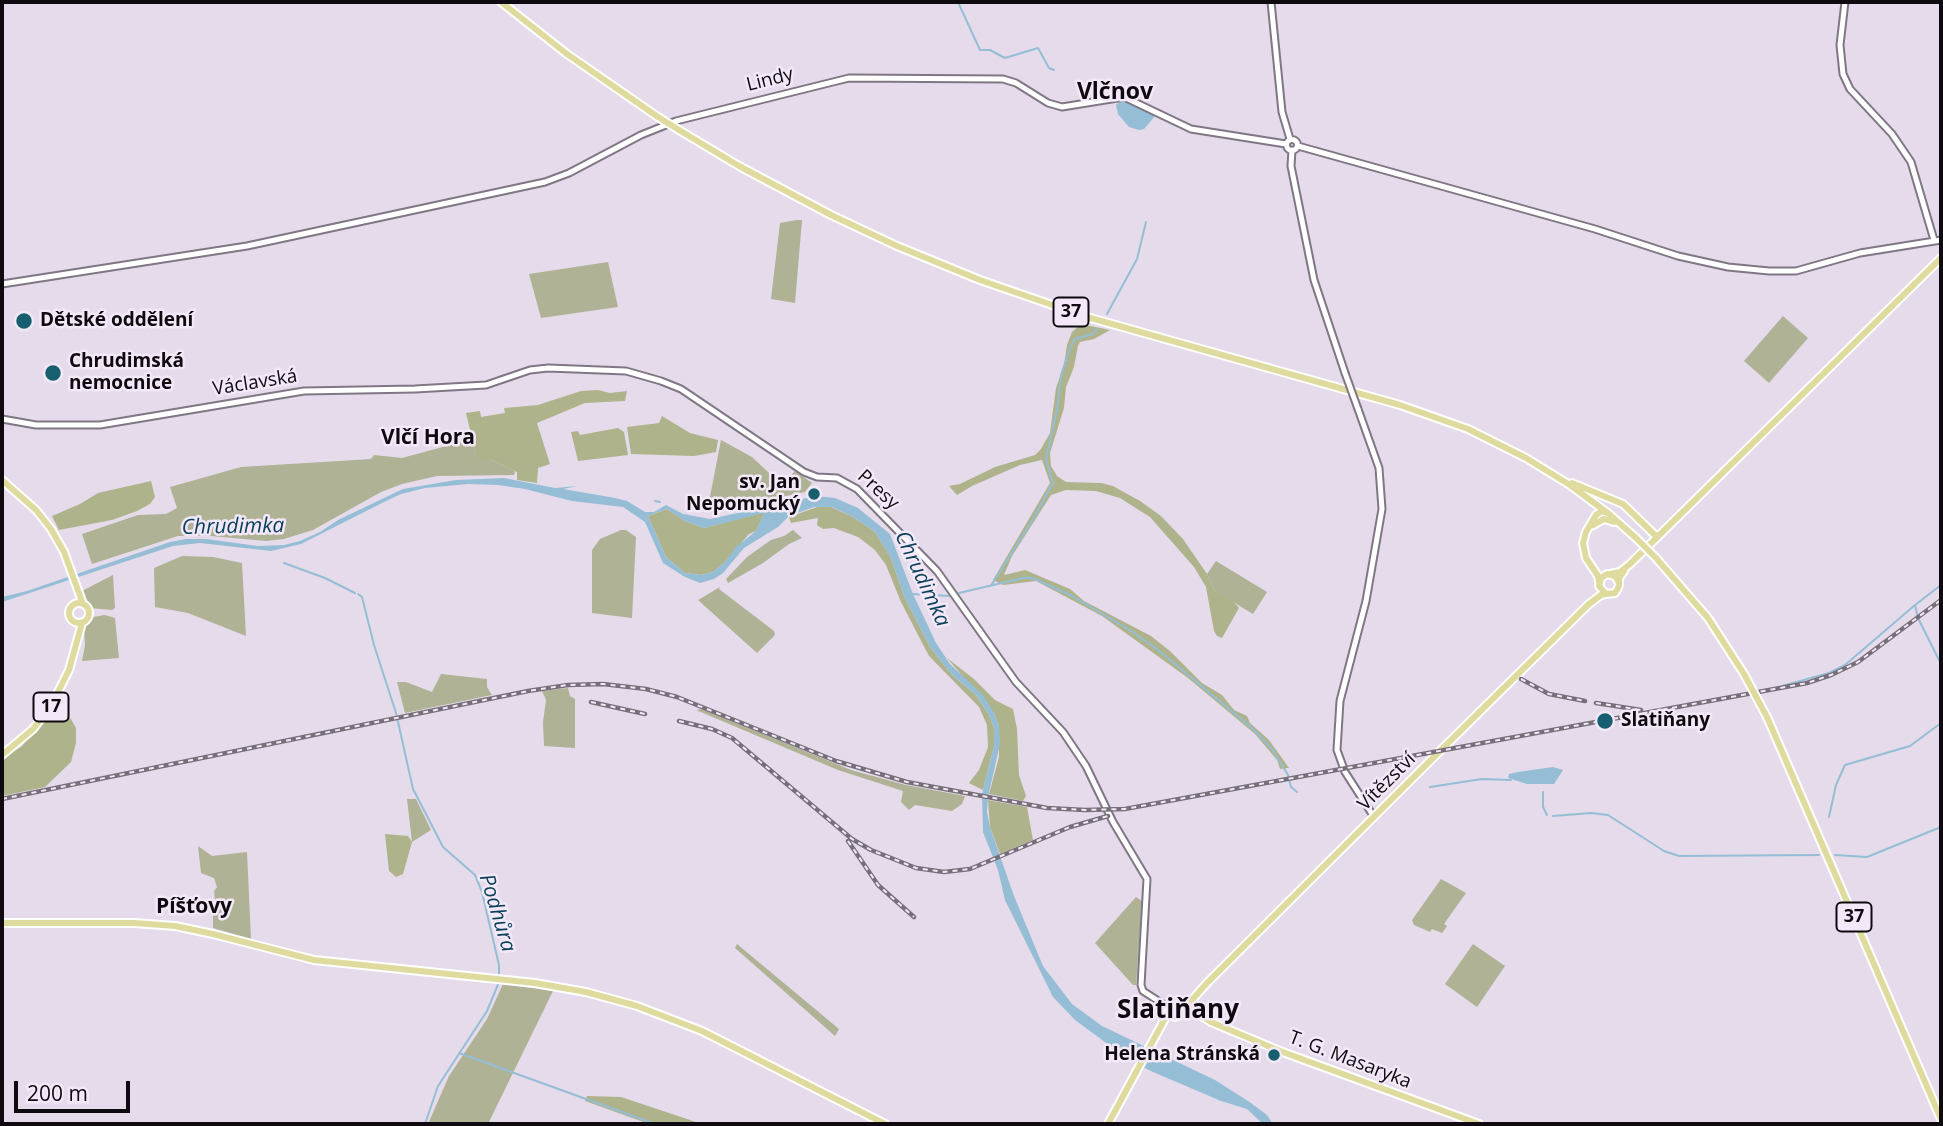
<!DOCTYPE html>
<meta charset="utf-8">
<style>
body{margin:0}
#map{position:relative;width:1943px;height:1126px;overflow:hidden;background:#e5dbea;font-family:"Open Sans",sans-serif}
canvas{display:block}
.frame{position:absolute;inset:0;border:4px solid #0e0a0f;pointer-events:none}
.scale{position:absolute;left:14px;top:1081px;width:116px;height:32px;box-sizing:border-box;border:4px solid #0e0a0f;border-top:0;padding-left:9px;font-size:21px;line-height:24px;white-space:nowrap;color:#0e0a0f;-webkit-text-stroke:5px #f3e8f7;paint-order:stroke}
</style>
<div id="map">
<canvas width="1943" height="1126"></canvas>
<div class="frame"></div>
<div class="scale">200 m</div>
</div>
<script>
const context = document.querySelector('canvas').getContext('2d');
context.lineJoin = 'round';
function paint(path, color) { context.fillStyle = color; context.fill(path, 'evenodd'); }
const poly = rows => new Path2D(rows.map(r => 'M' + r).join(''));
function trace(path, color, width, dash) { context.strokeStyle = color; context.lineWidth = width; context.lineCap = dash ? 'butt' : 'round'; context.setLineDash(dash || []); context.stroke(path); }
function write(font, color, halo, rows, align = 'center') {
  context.font = font + ' "Open Sans",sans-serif'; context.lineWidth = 5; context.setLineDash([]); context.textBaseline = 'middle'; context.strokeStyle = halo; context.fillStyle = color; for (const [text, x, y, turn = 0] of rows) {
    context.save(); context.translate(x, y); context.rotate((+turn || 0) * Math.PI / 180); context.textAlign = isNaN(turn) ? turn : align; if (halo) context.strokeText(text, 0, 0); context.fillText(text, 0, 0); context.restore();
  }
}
paint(poly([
 [797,220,802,220,795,303,771,299,780,223],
 [608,262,618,307,541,318,529,274],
 [1783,316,1808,338,1769,383,1744,361],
 [472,439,477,458,490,459,515,471,514,475,437,476,402,484,381,492,313,530,284,539,266,541,211,536,178,536,92,564,82,534,138,515,166,514,177,508,170,487,241,467,371,459,374,455,402,458],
 [721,440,752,457,782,485,795,471,812,483,805,492,707,512],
 [621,530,626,530,636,537,632,618,592,613,592,550,600,539],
 [793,530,802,538,789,544,763,563,728,583,726,579,747,557,771,540,784,536],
 [182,556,213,557,242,563,246,636,188,613,155,607,154,568],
 [1216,561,1267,592,1253,614,1215,591,1207,574],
 [113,575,115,608,112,610,90,608,80,592],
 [720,587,719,589,774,631,775,635,757,653,698,600],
 [105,615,115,618,119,658,82,661,85,646,84,624,93,617],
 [441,674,487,679,487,687,492,695,405,713,397,682,406,682,432,692],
 [568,688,570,696,575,699,575,748,544,746,543,722,546,700,542,691],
 [702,709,851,770,906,785,965,796,962,804,952,811,915,805,909,810,901,802,903,791,838,770,696,710],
 [407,799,416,799,431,830,412,842],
 [198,846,212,856,247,852,251,939,213,928,213,909,216,908,214,891,217,887,214,878,201,873],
 [1441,879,1466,893,1444,924,1447,926,1442,933,1432,929,1430,932,1414,925,1412,920],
 [1136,897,1142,901,1136,985,1133,985,1095,943],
 [737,944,839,1029,835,1036,735,948],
 [1473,944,1505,966,1477,1007,1445,984],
 [503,984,553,991,488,1124,428,1124,449,1076,487,1019]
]), '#afb295');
paint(poly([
 [1081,324,1110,330,1094,339,1080,342,1078,346,1074,367,1066,387,1064,408,1050,453,1051,466,1057,476,1066,482,1101,483,1113,486,1140,501,1161,516,1183,539,1207,574,1215,591,1233,601,1239,608,1222,638,1217,636,1214,631,1206,587,1194,567,1150,517,1120,498,1096,491,1066,490,1051,495,1012,556,1004,575,1025,570,1070,589,1084,601,1151,636,1170,651,1202,683,1222,695,1234,710,1247,716,1250,723,1269,740,1289,768,1280,769,1277,760,1255,734,1188,678,1102,616,1036,581,1003,585,993,580,1050,483,1042,460,1020,465,972,486,957,495,949,486,960,484,995,467,1035,455,1041,449,1050,433,1056,388,1064,365,1067,345,1072,332],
 [598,390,610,393,627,391,625,401,585,403,537,423,550,464,538,468,537,483,517,480,517,472,515,471,490,459,477,459,466,413,480,411,481,417,505,413,504,408,538,405,581,391],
 [662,416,690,433,718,440,716,452,694,456,631,454,627,427,659,423],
 [618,428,624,432,628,455,578,461,571,432,578,431,580,435],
 [151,481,155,497,150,504,137,511,112,520,59,530,52,516,80,504,98,493],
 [820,506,831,507,853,517,875,532,891,558,904,596,930,647,952,675,976,695,989,715,994,728,994,746,983,790,969,783,979,770,988,747,987,725,979,707,929,656,901,602,886,565,875,550,858,537,834,528,823,529,817,525,818,518,791,523,789,517],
 [667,509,685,521,704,528,765,512,756,531,749,534,724,563,713,572,701,575,685,573,666,557,648,516],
 [947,658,974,679,995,700,1013,709,1017,729,1019,775,1026,796,1023,801,989,794,999,757,999,727,994,713],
 [65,709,76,728,76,743,71,762,45,787,2,796,2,759,22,746,52,712],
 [988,800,1027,807,1033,840,1000,854,990,827],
 [385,834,408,836,412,842,403,874,396,877,389,871],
 [587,1096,621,1097,702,1124,649,1124,585,1101]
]), '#afb38b');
paint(poly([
 [1120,101,1128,101,1155,116,1144,129,1139,130,1129,127,1118,114,1116,105],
 [504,478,555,488,578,486,563,489,615,498,627,501,645,512,654,512,666,505,683,514,710,519,816,496,835,498,858,508,890,534,913,594,936,643,950,664,983,695,994,713,999,727,1000,744,988,797,987,812,990,827,1014,896,1043,966,1072,1004,1102,1026,1215,1080,1251,1103,1267,1115,1273,1124,1263,1124,1247,1109,1221,1101,1153,1072,1131,1061,1075,1020,1053,997,1005,900,998,870,983,832,982,794,994,746,994,728,989,715,976,695,952,675,930,647,904,596,891,558,875,532,853,517,832,507,814,507,789,516,778,527,744,548,723,573,714,579,700,583,685,577,663,563,645,522,623,507,572,501,525,489,498,485,468,484,425,488,401,494,384,502,301,544,271,551,200,543,173,546,2,602,2,597,27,591,170,542,186,539,206,539,258,546,284,545,300,541,320,532,338,520,403,489,456,480],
 [667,509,685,521,704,528,764,513,756,531,736,547,724,563,713,572,701,575,685,573,666,557,648,516],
 [1553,767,1563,770,1554,784,1527,784,1508,778,1509,774,1518,772]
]), '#95bed6');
trace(poly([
 [958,2,980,50,990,50,1005,58,1038,48,1049,68,1054,70],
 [1107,314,1137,259,1146,222],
 [655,501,660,502],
 [284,563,325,578,355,593],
 [992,584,1032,521,1053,483,1046,459,1057,410,1061,375,1070,348,1075,339,1093,334,1097,329],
 [1941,585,1915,605,1918,618,1941,664],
 [959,593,1023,578,1033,578,1072,596,1128,629,1158,650,1251,727,1272,749,1288,775,1291,787,1297,792],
 [358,594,362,597,374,645,396,713,413,789,443,847,475,875,482,892,499,965,499,982,487,1011,438,1086,425,1124],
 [911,594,951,596],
 [1782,686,1829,673,1845,665,1915,605],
 [1430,787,1482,779,1511,780],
 [1543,792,1543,807,1547,815],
 [1553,816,1591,813,1608,815,1664,851,1679,856,1819,855],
 [1829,817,1836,785,1845,765,1910,746,1941,723],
 [1835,855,1867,857,1941,827],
 [459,1053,655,1124]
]), '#95bed6', 2);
const minor = poly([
 [1271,2,1282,112,1290,139],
 [1845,2,1840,45,1843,74,1850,89,1892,134,1911,162,1934,240],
 '1286.5 145a5.5 5.5 0 1 1 11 0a5.5 5.5 0 1 1-11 0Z',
 [1298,146,1595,229,1678,256,1728,267,1769,271,1796,271,1860,253,1941,240],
 [1292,150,1291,166,1314,280,1345,373],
 [2,284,247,246,545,182,569,173,641,135,676,121,849,78,1003,79,1016,83,1048,103,1062,107,1124,97,1191,129,1286,144],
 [1358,409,1379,468,1382,509,1366,601,1340,701,1337,750,1345,772,1374,817],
 [2,419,36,425,100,425,304,391,415,389,486,385,530,370,548,368,626,371,661,381,681,389,804,472,817,477,837,478,857,489,937,571,1016,682,1063,732,1086,766,1113,822,1147,879,1141,985,1143,991,1163,1004,1168,1012]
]);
const major = poly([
 [501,2,567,54,658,117],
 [679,130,739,166,831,215,897,246,980,280,1087,317,1400,405,1468,429,1526,458,1570,485,1609,514,1636,538],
 [2,480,36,510,51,529,64,552,83,604],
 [1572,483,1623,504,1657,537],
 [1593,525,1604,519,1614,522],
 [1656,558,1708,618,1744,674],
 [1610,574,1620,572,1630,564,1941,258],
 [1599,582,1598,576,1586,558,1583,543,1586,532,1596,515,1602,511,1607,513],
 [1619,583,1615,576,1607,574,1601,578,1599,586,1606,594,1615,593,1618,588,1619,585,1619,578,1624,571],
 '69 613a10 10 0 1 1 20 0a10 10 0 1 1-20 0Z',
 [1767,717,1941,1119],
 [2,755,33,729,52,704,69,670,82,623],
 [2,923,134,923,175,926,213,934,314,960,535,983,586,992,637,1006,702,1031,885,1124],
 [1179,1005,1187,1005,1188,1012,1175,1017,1171,1016,1169,1009,1179,1005],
 [1189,1007,1191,1001,1208,982,1440,751,1589,604,1601,595,1606,594],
 [1189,1008,1211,1022,1280,1051,1479,1124],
 [1108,1124,1168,1013]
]);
trace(minor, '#807784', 9);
trace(major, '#fff', 10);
trace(minor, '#fff', 5);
trace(major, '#dfdb9f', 6);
const rail = poly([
 [1521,679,1549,694,1585,701],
 [591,702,645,714],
 [1596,703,1641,710],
 [679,721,712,729,732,738,852,839,871,850,916,868,944,872,970,869,1070,827,1108,816],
 [2,799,528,691,568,685,603,684,646,689,677,697,836,761,907,782,1047,808,1085,810,1125,809,1807,683,1831,675,1858,662,1941,600],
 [848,841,878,885,914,917]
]);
trace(rail, '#766f79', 4.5);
trace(rail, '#f3e8f7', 2, [5]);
const minorBridge = poly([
 [1345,373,1358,409]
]);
const majorBridge = poly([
 [658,117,679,130],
 [1636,538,1656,558],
 [1744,674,1767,717]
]);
trace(minorBridge, '#807784', 9, []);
trace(majorBridge, '#fff', 10, []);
trace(minorBridge, '#fff', 5);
trace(majorBridge, '#dfdb9f', 6);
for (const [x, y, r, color] of [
 [24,321,9,"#175f6f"],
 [53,373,9,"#175f6f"],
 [814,494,7,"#175f6f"],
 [1605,721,9,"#175f6f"],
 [1274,1055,7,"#175f6f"]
]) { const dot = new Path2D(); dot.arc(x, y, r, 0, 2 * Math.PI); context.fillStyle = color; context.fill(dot); trace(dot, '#f3e8f7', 2.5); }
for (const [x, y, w] of [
 [1071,312,35],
 [51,707,35],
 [1854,917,35]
]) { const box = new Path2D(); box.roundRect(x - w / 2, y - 14.5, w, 29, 5); context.fillStyle = '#f3e8f7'; context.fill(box); trace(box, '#0e0a0f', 2); }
write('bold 18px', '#0e0a0f', null, [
 ["37",1071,312],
 ["17",51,707],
 ["37",1854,917]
]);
write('19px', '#0e0a0f', '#f3e8f7', [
 ["Lindy",770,80,-14],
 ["Václavská",255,383,-9],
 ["Presy",878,490,42],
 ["Vítězství",1387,782,-45],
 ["T. G. Masaryka",1350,1060,21]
]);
write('bold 19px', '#0e0a0f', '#f3e8f7', [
 ["Dětské oddělení",40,321],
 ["Chrudimská",69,362],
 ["nemocnice",69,384],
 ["sv. Jan",800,483,"right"],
 ["Nepomucký",800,505,"right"],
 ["Slatiňany",1621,721],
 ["Helena Stránská",1260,1055,"right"]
], 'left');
write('bold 21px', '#0e0a0f', '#f3e8f7', [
 ["Vlčí Hora",428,438],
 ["Píšťovy",194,907]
]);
write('italic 21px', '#0c415b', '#f3e8f7', [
 ["Chrudimka",233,527,-1],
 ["Chrudimka",922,579,65],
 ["Podhůra",497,913,73]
]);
write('bold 23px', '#0e0a0f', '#f3e8f7', [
 ["Vlčnov",1115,92]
]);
write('bold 26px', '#0e0a0f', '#f3e8f7', [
 ["Slatiňany",1178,1011]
]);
</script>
